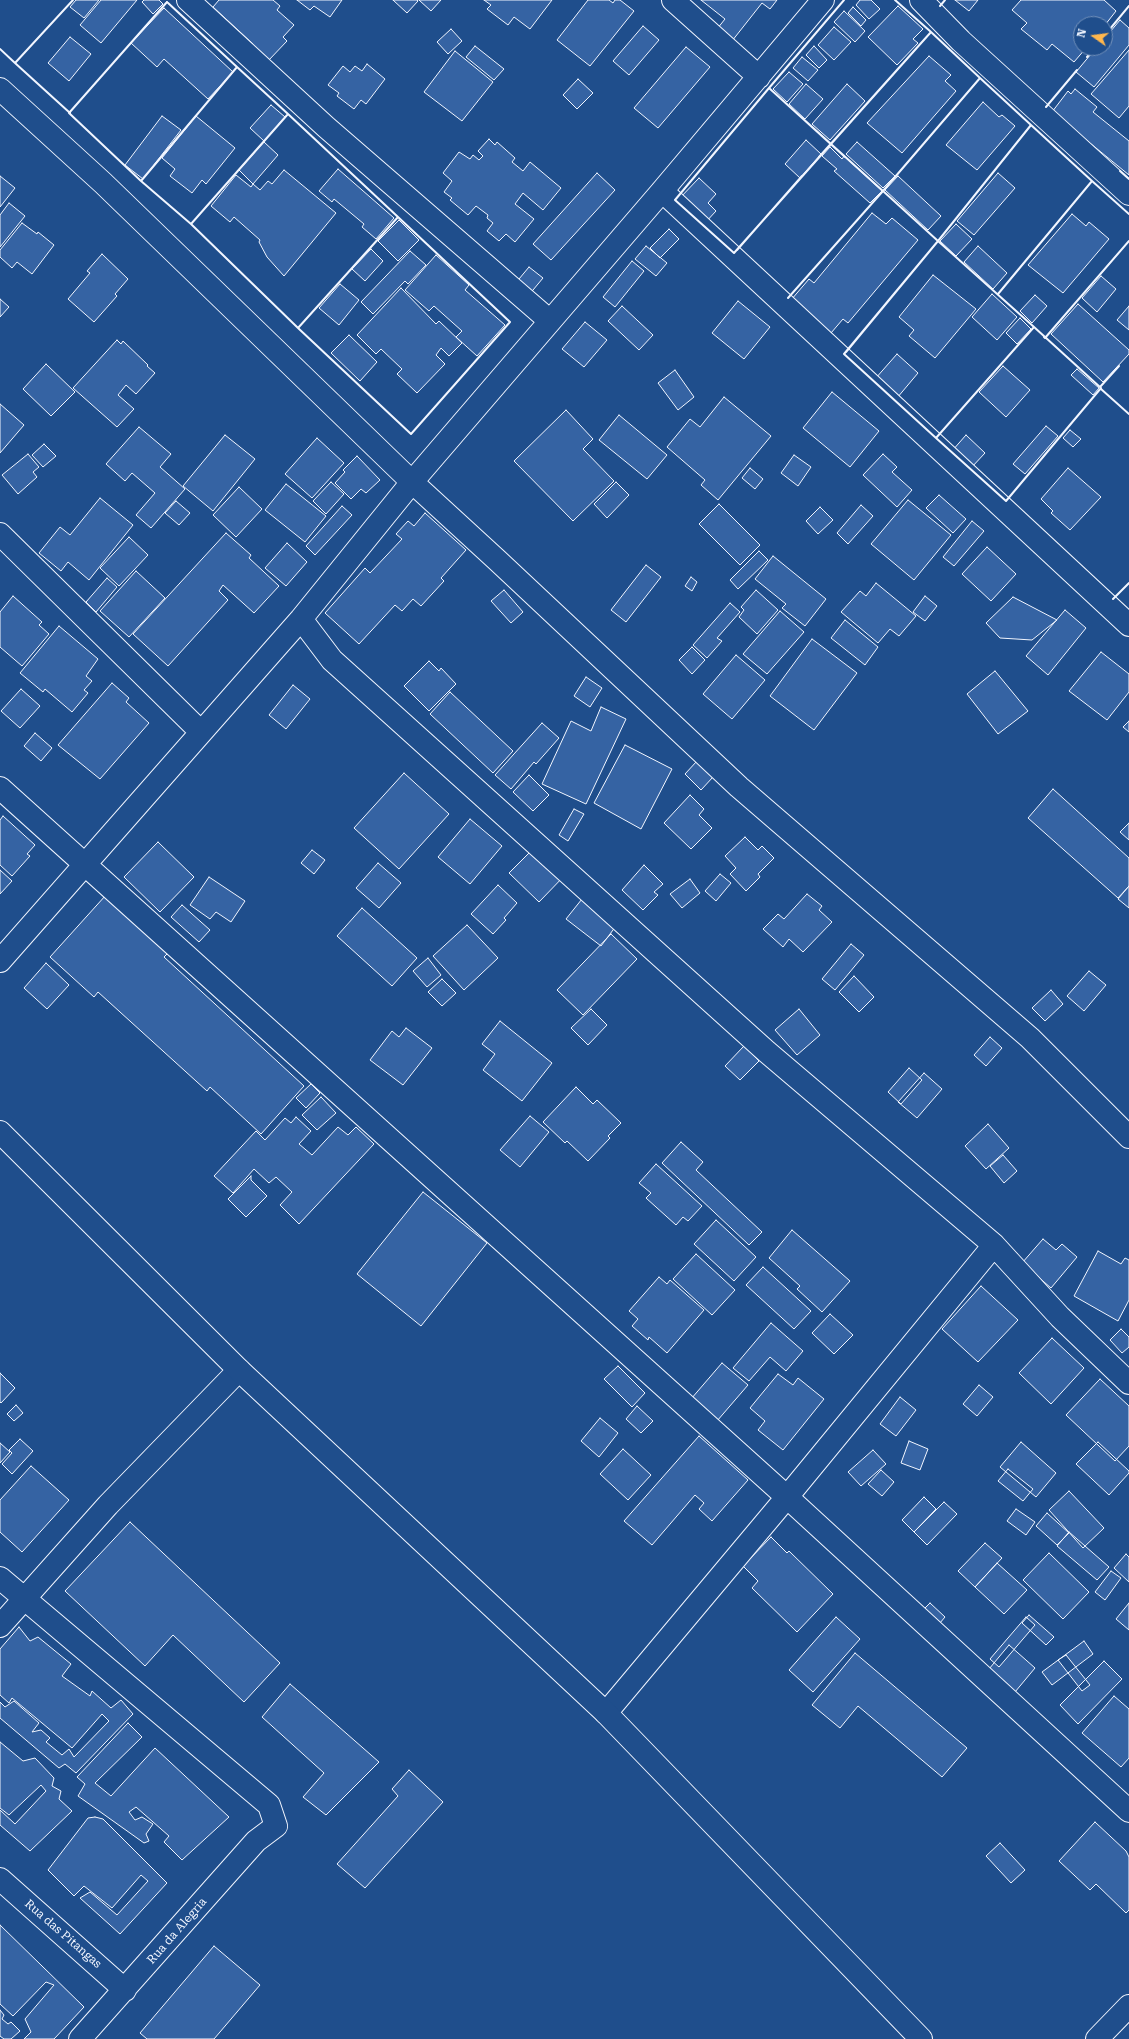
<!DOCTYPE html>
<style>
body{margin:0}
#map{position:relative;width:1129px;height:2039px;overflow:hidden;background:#1f4e8c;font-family:"Roboto Serif",serif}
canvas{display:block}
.north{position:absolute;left:1073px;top:16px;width:40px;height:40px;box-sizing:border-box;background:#1f4e8c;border:1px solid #7391ba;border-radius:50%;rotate:284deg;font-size:11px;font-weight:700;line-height:16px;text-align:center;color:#f2f6ff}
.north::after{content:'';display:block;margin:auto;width:14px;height:18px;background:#ffb74d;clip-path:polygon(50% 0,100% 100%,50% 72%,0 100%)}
</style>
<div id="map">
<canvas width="1129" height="2039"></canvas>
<div class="north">N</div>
</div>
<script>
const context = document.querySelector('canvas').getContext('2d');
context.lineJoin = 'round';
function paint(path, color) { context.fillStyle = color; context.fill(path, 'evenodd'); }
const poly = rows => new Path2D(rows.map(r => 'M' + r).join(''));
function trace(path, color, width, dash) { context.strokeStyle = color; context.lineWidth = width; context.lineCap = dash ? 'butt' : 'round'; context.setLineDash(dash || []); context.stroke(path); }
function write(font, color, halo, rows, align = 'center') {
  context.font = font + ' "Roboto Serif",serif'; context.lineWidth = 3; context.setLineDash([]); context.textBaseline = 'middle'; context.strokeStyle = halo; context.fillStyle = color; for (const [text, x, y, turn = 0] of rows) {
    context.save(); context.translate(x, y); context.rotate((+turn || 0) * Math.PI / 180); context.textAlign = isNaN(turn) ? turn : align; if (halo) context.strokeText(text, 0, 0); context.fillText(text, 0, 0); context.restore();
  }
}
const building = poly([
 [76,0,99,0,84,18,70,7,76,0],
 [101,0,137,0,101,43,80,25,101,0],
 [144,0,159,0,163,4,153,14,142,2,144,0],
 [219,0,273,0,280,6,277,10,294,25,283,37,287,41,268,61,252,46,253,44,213,7,219,0],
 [297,0,342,0,330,17,314,6,310,10,297,0],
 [393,0,417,0,418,1,407,13,393,0],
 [419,0,441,0,431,11,419,0],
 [484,0,552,0,530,29,514,17,508,25,487,9,491,5,484,0],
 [588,0,609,0,613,3,615,0,620,0,634,11,590,66,557,40,588,0],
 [701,0,777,0,770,9,762,3,732,41,717,29,725,19,701,0],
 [860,0,871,0,880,9,869,19,856,5,860,0],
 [955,0,978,0,969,11,955,0],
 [1021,0,1104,0,1116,11,1105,25,1081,24,1081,48,1086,48,1074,62,1052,44,1047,50,1021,29,1027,23,1012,10,1021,0],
 [898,6,923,29,913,39,918,43,897,65,868,37,898,6],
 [853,7,866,20,861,26,848,13,853,7],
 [164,8,233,72,208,99,164,59,157,67,131,43,164,8],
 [844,11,865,31,855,42,834,22,844,11],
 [1120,20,1129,28,1129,45,1094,87,1076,72,1096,48,1105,48,1105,38,1120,20],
 [643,26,659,40,629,75,613,61,643,26],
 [834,27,851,42,834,60,818,45,834,27],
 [451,29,462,41,448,54,437,42,451,29],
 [70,37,91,54,69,81,48,63,70,37],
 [475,46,504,69,494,80,466,57,475,46],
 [814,46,827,60,819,68,806,55,814,46],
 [686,47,710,67,658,128,634,108,686,47],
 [1129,50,1129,106,1119,118,1091,94,1129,50],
 [455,51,493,82,462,121,424,92,455,51],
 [929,56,951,75,945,81,956,91,902,153,867,123,929,56],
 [802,57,818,70,808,81,793,68,802,57],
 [367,64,385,79,366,104,361,100,354,109,337,96,339,93,328,85,343,66,350,72,355,66,362,71,367,64],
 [789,72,803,84,787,102,773,89,789,72],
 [578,79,593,93,577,109,563,95,578,79],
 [806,84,823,99,805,119,789,104,806,84],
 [847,84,865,101,830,140,812,124,847,84],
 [1075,89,1097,107,1093,112,1129,141,1129,175,1052,112,1068,91,1071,94,1075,89],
 [983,102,999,117,1002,115,1015,126,977,170,946,145,983,102],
 [271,105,285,117,264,141,250,128,271,105],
 [162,116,181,130,143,179,125,165,162,116],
 [196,116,235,148,206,184,202,180,192,193,170,176,175,169,162,158,196,116],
 [489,139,495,145,497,142,515,158,512,162,523,171,530,162,561,188,543,210,523,193,515,204,534,219,515,242,506,234,499,241,487,231,493,223,487,218,488,215,476,206,468,215,450,200,452,198,444,192,452,181,443,173,459,152,470,159,473,155,479,160,483,156,478,151,489,139],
 [806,140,821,154,800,178,785,164,806,140],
 [264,142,278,155,253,184,239,170,264,142],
 [857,142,895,176,883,188,846,154,857,142],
 [830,147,842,159,844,156,882,191,870,203,834,171,837,169,822,156,830,147],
 [338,169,394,218,376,239,362,227,364,224,334,199,332,202,319,191,338,169],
 [284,170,336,213,284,276,267,257,259,242,260,240,234,217,230,222,211,206,236,175,251,187,253,184,260,190,268,181,272,184,284,170],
 [597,173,615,190,551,260,533,244,597,173],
 [998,173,1015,188,974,235,957,221,998,173],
 [0,176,15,188,0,207,0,176],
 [898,176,941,216,928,230,885,190,898,176],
 [699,178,716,194,708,203,716,211,704,224,678,200,699,178],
 [9,203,25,216,0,247,0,215,9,203],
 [872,213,886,224,892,218,918,240,848,323,843,319,831,333,791,300,809,279,814,283,872,213],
 [1072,214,1086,226,1089,222,1109,239,1063,293,1028,265,1072,214],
 [399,220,419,240,398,261,378,241,399,220],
 [22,223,37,234,38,232,54,245,32,274,17,262,12,268,0,257,0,250,22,223],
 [956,224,972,239,956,256,940,241,956,224],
 [669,229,679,239,660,258,650,248,669,229],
 [646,246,667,263,656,276,635,259,646,246],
 [978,246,1007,273,993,289,964,262,978,246],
 [371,249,383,261,365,281,352,269,371,249],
 [410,251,426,265,408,284,405,281,373,314,361,302,410,251],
 [102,254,128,279,115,294,117,296,94,322,68,299,90,273,87,271,102,254],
 [436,255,469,285,465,290,505,325,477,356,456,337,462,331,434,306,429,311,405,290,436,255],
 [632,261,644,271,615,307,603,297,632,261],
 [529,267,543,278,528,296,514,285,529,267],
 [933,275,976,309,935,358,909,336,914,330,899,317,933,275],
 [1101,276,1116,289,1097,312,1082,298,1101,276],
 [340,284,359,300,339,325,319,308,340,284],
 [401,288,436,324,439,321,462,343,449,356,441,348,436,355,445,364,417,393,397,374,402,369,381,349,376,354,357,335,401,288],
 [992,294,1017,317,997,340,972,317,992,294],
 [1035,295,1047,306,1032,323,1020,311,1035,295],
 [0,299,9,307,0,317,0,299],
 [738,301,770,327,744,359,712,333,738,301],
 [1078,304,1129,350,1129,354,1103,382,1051,334,1078,304],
 [622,306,653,335,639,350,608,321,622,306],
 [1129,306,1129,330,1117,320,1129,306],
 [1020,318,1031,329,1017,344,1006,333,1020,318],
 [585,322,607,340,584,367,562,349,585,322],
 [349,335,377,362,360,381,331,353,349,335],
 [117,340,121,344,123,341,148,365,147,366,155,373,136,394,126,385,118,395,134,409,117,427,73,388,117,340],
 [897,354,918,373,897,398,875,379,897,354],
 [46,364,75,392,51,416,23,389,46,364],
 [1003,366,1030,390,1006,417,979,392,1003,366],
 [1077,369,1099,388,1093,395,1071,375,1077,369],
 [675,370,694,397,678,410,658,383,675,370],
 [832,392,879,431,850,467,803,428,832,392],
 [724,397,771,436,718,500,701,485,705,480,667,447,690,419,700,427,724,397],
 [0,404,24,425,0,453,0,404],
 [566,410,593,439,583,449,614,481,573,521,514,461,566,410],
 [619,415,667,455,647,479,599,440,619,415],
 [1046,426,1058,436,1025,474,1013,464,1046,426],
 [139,427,171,454,160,467,185,489,151,528,136,515,155,493,132,473,125,481,106,464,139,427],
 [1070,430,1081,439,1073,447,1063,438,1070,430],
 [225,435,255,459,213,511,183,486,225,435],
 [966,435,985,453,971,468,952,451,966,435],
 [317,438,344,463,312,498,285,474,317,438],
 [44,444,56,456,43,467,32,455,44,444],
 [28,454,39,467,33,472,37,477,18,494,2,475,28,454],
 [883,454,897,467,892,472,912,490,897,507,863,475,883,454],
 [794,455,811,467,798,486,781,473,794,455],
 [357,456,380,480,366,493,361,489,351,499,335,483,345,472,343,470,357,456],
 [750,468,763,479,755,489,742,478,750,468],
 [1068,468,1101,497,1070,530,1051,513,1053,511,1041,499,1068,468],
 [331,482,344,494,326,514,313,501,331,482],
 [616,482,629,495,607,518,594,504,616,482],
 [286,484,326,516,305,542,265,510,286,484],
 [239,487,262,509,236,537,213,515,239,487],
 [939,495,966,519,953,533,926,508,939,495],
 [100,498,133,525,89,580,68,562,61,571,39,553,60,527,70,535,100,498],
 [908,500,951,535,914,580,871,544,908,500],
 [176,501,190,513,179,525,165,513,176,501],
 [719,504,760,545,740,565,699,524,719,504],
 [861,505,873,516,848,544,837,533,861,505],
 [342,506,352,515,315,555,306,546,342,506],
 [820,507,833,520,818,534,806,521,820,507],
 [425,513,466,550,441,578,444,581,421,606,413,599,402,611,395,605,359,644,325,613,365,568,370,573,402,539,396,534,408,521,414,526,425,513],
 [972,521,984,531,954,566,943,557,972,521],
 [226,533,251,555,249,558,279,586,254,613,223,585,219,591,228,600,168,666,133,634,226,533],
 [129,537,148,555,119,586,100,568,129,537],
 [287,543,307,562,286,586,265,568,287,543],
 [987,547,1016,574,991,601,962,574,987,547],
 [759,551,768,560,738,589,730,580,759,551],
 [773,556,826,599,805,626,782,608,786,604,755,579,773,556],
 [646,565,661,577,626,622,611,610,646,565],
 [136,571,165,598,129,637,100,611,136,571],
 [691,577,697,582,692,591,685,586,691,577],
 [107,578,117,587,96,612,86,602,107,578],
 [876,583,916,616,899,636,890,629,878,643,841,612,860,591,866,596,876,583],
 [504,590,523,612,511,623,491,601,504,590],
 [756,590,778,610,757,634,739,617,744,610,741,607,756,590],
 [13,596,42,622,39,625,49,634,22,666,0,647,0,612,13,596],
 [925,596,937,606,925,621,913,612,925,596],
 [1013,597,1057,620,1032,640,1000,638,986,623,1013,597],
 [730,603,740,612,717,638,722,641,707,658,693,645,730,603],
 [1065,610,1086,628,1048,675,1026,656,1065,610],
 [780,611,804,632,767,674,743,654,780,611],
 [845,620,878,647,865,665,831,638,845,620],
 [59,626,98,659,86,676,92,681,84,690,88,693,72,712,45,689,43,692,20,673,59,626],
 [812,639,857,673,814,730,770,696,812,639],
 [692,647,705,660,692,674,679,660,692,647],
 [1101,652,1129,674,1129,692,1107,720,1069,691,1101,652],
 [736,655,765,680,732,719,703,694,736,655],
 [429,661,439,671,441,668,456,684,429,711,404,686,429,661],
 [995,671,1028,711,998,734,967,694,995,671],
 [586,677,602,688,590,707,574,696,586,677],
 [112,683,129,698,126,702,149,723,100,779,58,745,112,683],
 [293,685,310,699,286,729,269,715,293,685],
 [21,689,40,706,20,728,1,711,21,689],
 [450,692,513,751,493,773,430,714,450,692],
 [601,707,626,719,586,804,542,784,571,721,591,731,601,707],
 [1129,721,1129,732,1123,727,1129,721],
 [542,723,559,738,536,764,534,762,511,789,495,775,542,723],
 [35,733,52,748,41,761,24,746,35,733],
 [625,745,672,769,641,829,594,803,625,745],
 [697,761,713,777,701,790,685,774,697,761],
 [404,773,449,814,399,869,354,828,404,773],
 [529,775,549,795,533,811,513,792,529,775],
 [1053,789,1129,858,1129,886,1118,898,1028,818,1053,789],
 [690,795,704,809,699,815,712,828,691,849,664,823,690,795],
 [574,809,584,814,568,841,559,835,574,809],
 [3,816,35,845,27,854,30,856,12,876,0,865,0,820,3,816],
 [470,819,502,846,470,884,438,857,470,819],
 [1129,823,1129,840,1120,832,1129,823],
 [745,837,758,850,762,846,774,858,758,874,760,877,746,891,730,874,736,868,725,856,745,837],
 [158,842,194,877,160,912,124,877,158,842],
 [538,844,567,873,539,902,509,873,538,844],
 [312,850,325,860,314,874,301,863,312,850],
 [378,863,401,883,379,908,356,888,378,863],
 [644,865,663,884,654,892,658,895,643,910,622,890,644,865],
 [0,870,12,881,0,894,0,870],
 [720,874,731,883,716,901,705,891,720,874],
 [209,877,245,901,231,922,216,912,210,919,190,905,209,877],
 [690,879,700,893,682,908,670,894,690,879],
 [498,885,517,903,504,918,506,920,493,934,471,914,498,885],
 [1129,886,1129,908,1118,899,1129,886],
 [807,894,822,906,819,910,832,922,803,952,789,939,783,947,763,929,778,914,784,919,807,894],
 [106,895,169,952,164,957,304,1086,261,1134,210,1087,207,1091,98,992,94,997,50,957,106,895],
 [582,899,616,926,601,946,566,919,582,899],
 [182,905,210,930,199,942,171,917,182,905],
 [362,908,417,958,392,986,337,936,362,908],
 [467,925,498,958,464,990,433,956,467,925],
 [611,934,637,959,583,1015,557,990,611,934],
 [851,944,864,955,835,990,822,979,851,944],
 [428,958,441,975,427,987,413,971,428,958],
 [46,963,69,985,47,1009,24,988,46,963],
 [1089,971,1106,985,1084,1011,1067,996,1089,971],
 [854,976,874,997,859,1012,839,992,854,976],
 [442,979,456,993,442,1006,428,992,442,979],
 [1051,990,1063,1004,1045,1021,1032,1008,1051,990],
 [591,1009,607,1025,588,1045,571,1028,591,1009],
 [799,1009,820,1035,797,1055,775,1030,799,1009],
 [500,1021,552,1063,522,1101,483,1070,495,1054,482,1044,500,1021],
 [406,1028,432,1048,403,1085,370,1060,392,1031,399,1037,406,1028],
 [990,1037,1002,1048,986,1066,974,1055,990,1037],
 [744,1046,759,1061,740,1080,725,1066,744,1046],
 [909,1068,922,1080,901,1104,888,1092,909,1068],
 [924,1073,942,1089,917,1118,898,1102,924,1073],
 [311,1084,320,1093,306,1108,296,1098,311,1084],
 [576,1087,593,1104,597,1100,621,1123,608,1136,610,1138,588,1161,567,1141,565,1143,543,1122,576,1087],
 [321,1097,336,1113,317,1130,302,1115,321,1097],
 [530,1116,549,1132,520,1167,500,1150,530,1116],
 [296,1117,311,1131,299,1144,312,1155,338,1127,348,1135,356,1127,374,1144,299,1224,280,1205,292,1192,276,1177,269,1183,254,1169,233,1193,214,1176,256,1131,265,1140,285,1118,291,1123,296,1117],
 [988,1124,1009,1148,986,1169,965,1146,988,1124],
 [681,1142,703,1162,696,1170,762,1232,749,1245,662,1163,681,1142],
 [1003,1155,1017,1171,1004,1183,990,1166,1003,1155],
 [656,1164,702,1206,688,1221,683,1217,676,1225,646,1198,651,1193,639,1183,656,1164],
 [251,1176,251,1180,267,1196,246,1217,228,1199,251,1176],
 [423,1192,487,1243,421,1326,357,1274,423,1192],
 [716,1220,756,1257,734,1281,694,1244,716,1220],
 [792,1230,850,1281,822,1312,797,1289,800,1286,769,1258,792,1230],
 [1043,1239,1056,1250,1062,1244,1077,1257,1051,1288,1022,1263,1043,1239],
 [1098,1251,1121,1264,1125,1258,1129,1260,1129,1300,1118,1321,1074,1296,1098,1251],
 [696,1254,735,1290,712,1315,673,1279,696,1254],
 [763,1267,811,1311,794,1329,746,1285,763,1267],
 [659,1277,667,1284,670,1280,704,1310,667,1353,649,1337,648,1340,632,1326,638,1319,629,1311,659,1277],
 [981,1286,1018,1320,978,1362,942,1329,981,1286],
 [830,1314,853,1335,834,1354,812,1333,830,1314],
 [771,1323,803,1351,786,1371,770,1357,749,1381,733,1368,771,1323],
 [1121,1329,1129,1337,1129,1347,1122,1353,1110,1340,1121,1329],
 [1052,1338,1084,1368,1051,1404,1019,1373,1052,1338],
 [722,1363,748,1385,717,1421,691,1399,722,1363],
 [618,1366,645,1393,632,1407,604,1379,618,1366],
 [0,1373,15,1388,1,1403,0,1402,0,1373],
 [778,1374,793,1385,798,1378,824,1399,783,1450,758,1430,765,1421,750,1408,778,1374],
 [1100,1379,1129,1406,1129,1446,1115,1461,1066,1415,1100,1379],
 [979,1385,993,1397,977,1416,963,1404,979,1385],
 [900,1397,916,1410,896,1436,880,1424,900,1397],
 [16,1405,23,1413,14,1421,7,1414,16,1405],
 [637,1406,653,1421,641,1433,626,1419,637,1406],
 [600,1418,618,1433,599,1457,581,1441,600,1418],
 [699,1436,748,1480,712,1521,699,1509,704,1503,695,1495,652,1545,624,1521,699,1436],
 [20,1439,33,1451,12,1474,2,1464,12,1453,9,1450,20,1439],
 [909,1441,928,1449,920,1470,901,1463,909,1441],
 [1021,1442,1056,1473,1036,1497,1000,1467,1021,1442],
 [1098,1442,1129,1471,1129,1473,1109,1495,1076,1464,1098,1442],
 [0,1443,10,1452,0,1463,0,1443],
 [623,1449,651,1475,628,1500,600,1474,623,1449],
 [873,1450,886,1464,861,1486,848,1472,873,1450],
 [31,1466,69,1500,22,1552,0,1532,0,1500,31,1466],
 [1008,1469,1033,1489,1023,1501,998,1481,1008,1469],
 [881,1470,894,1482,882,1496,868,1484,881,1470],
 [1069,1491,1104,1528,1083,1548,1049,1510,1069,1491],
 [924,1497,936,1509,914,1532,902,1520,924,1497],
 [944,1502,957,1514,927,1545,914,1532,944,1502],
 [1016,1509,1035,1522,1026,1535,1007,1521,1016,1509],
 [1047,1513,1069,1533,1057,1545,1036,1526,1047,1513],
 [130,1522,280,1663,244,1702,173,1635,145,1666,65,1591,130,1522],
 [1069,1532,1109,1567,1097,1580,1057,1546,1069,1532],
 [771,1537,787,1553,789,1551,833,1594,797,1632,752,1588,758,1581,743,1566,771,1537],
 [985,1543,1002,1558,975,1587,958,1571,985,1543],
 [1049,1553,1089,1592,1063,1619,1023,1580,1049,1553],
 [1126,1554,1129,1557,1129,1582,1114,1568,1126,1554],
 [997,1563,1027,1590,1004,1614,975,1587,997,1563],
 [1111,1571,1121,1578,1105,1600,1095,1592,1111,1571],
 [930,1603,945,1617,934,1630,918,1615,930,1603],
 [1129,1603,1129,1630,1116,1619,1129,1603],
 [1029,1615,1054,1637,1046,1645,1022,1623,1029,1615],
 [836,1617,860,1639,813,1692,789,1670,836,1617],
 [1026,1617,1035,1625,999,1667,990,1659,1026,1617],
 [19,1627,30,1641,38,1637,71,1664,62,1676,90,1696,92,1691,111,1708,121,1700,133,1714,76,1773,65,1764,59,1768,0,1718,0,1702,5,1707,14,1701,39,1723,32,1732,41,1730,50,1738,46,1742,62,1755,69,1749,74,1757,109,1721,102,1714,72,1748,12,1698,9,1703,0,1695,0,1649,19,1627],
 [1084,1641,1093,1654,1052,1685,1042,1672,1084,1641],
 [1009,1645,1035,1668,1015,1692,989,1669,1009,1645],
 [855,1653,967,1748,942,1777,858,1706,840,1728,812,1705,855,1653],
 [1066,1655,1090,1685,1082,1691,1058,1660,1066,1655],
 [1104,1661,1122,1679,1078,1724,1060,1705,1104,1661],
 [290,1684,379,1762,326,1815,303,1797,324,1773,262,1717,290,1684],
 [1114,1696,1129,1709,1129,1758,1121,1767,1082,1733,1114,1696],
 [128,1723,142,1737,95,1783,111,1796,155,1748,229,1817,182,1860,164,1842,169,1836,136,1807,129,1812,135,1820,142,1817,153,1824,146,1834,149,1841,144,1843,78,1796,85,1784,77,1777,128,1723],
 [0,1742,23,1761,35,1758,54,1778,52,1786,61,1791,59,1799,72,1811,30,1851,0,1825,0,1810,15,1824,46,1791,41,1785,9,1815,0,1808,0,1742],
 [409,1770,443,1802,365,1888,337,1864,398,1796,392,1789,409,1770],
 [95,1817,103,1819,167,1883,120,1934,80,1898,90,1892,117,1915,148,1881,141,1875,112,1908,84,1886,74,1896,48,1870,88,1818,95,1817],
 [1095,1822,1126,1851,1129,1857,1129,1910,1126,1913,1096,1884,1090,1890,1059,1861,1095,1822],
 [1000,1843,1025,1870,1011,1883,986,1856,1000,1843],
 [0,1925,84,2007,54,2039,24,2039,31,2032,25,2019,54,1985,46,1982,13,2016,0,2004,0,1925],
 [214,1946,260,1985,214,2039,147,2039,140,2033,214,1946],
 [0,2010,4,2015,2,2019,8,2024,11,2022,20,2031,11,2039,4,2039,0,2036,0,2010]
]);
paint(building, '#3563a3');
trace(building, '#f2f6ff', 1);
const street = poly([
 [188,0,326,127,550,321],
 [673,0,759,77],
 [921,0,961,41,1129,194],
 [0,89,103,183,412,482,497,560,739,787,1030,1038,1129,1137],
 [662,191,1129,625],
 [0,534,201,732],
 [301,619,332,660,767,1052,994,1245,1060,1317,1129,1383],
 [0,788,787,1497,1129,1811],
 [0,961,301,619,412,482,662,191,823,0],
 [0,1578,269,1805,276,1826,256,1841,80,2039],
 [0,1626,108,1505,239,1370],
 [606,1713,787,1497,994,1245],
 [0,1879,125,1990],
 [1097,2039,1129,2006]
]);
const primary = poly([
 [0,1132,239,1370,606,1713,921,2039]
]);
trace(street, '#f2f6ff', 24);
trace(primary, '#f2f6ff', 24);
trace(street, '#1f4e8c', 22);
trace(primary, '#1f4e8c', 22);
trace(poly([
 [844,0,769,88,845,157],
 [167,2,237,67,141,181,69,113,167,2],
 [940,6,945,0],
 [931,32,980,78,883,191,831,144,931,32],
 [1105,35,1129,6],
 [0,49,15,63,16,62],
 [1087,57,1095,48],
 [237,67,288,114,191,224,141,181,237,67],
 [769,88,831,144,734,253,675,200,769,88],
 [1046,107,1077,70],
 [70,113,15,63,73,0],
 [288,114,398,217,298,328,191,224,288,114],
 [819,157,931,32,895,0],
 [1120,171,1129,179],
 [1092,181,1129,214],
 [398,217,510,322,411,434,298,328,398,217],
 [938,241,1034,327,936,438,844,354,938,241],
 [737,250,802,176],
 [998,294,1092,181,1031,125,1030,126],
 [788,298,883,191,938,241],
 [1034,327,1101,388,1006,501,936,438,1034,327],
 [1044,337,1045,338,1129,241],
 [846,352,938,241,1031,125,980,78,883,191,938,241],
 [1100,387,1119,366],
 [1101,389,1129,414],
 [1113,599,1129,583]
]), '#f2f6ff', 2);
write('12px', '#f2f6ff', '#1f4e8c', [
 ["Rua da Alegria",177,1931,-49],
 ["Rua das Pitangas",63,1934,41]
]);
</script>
